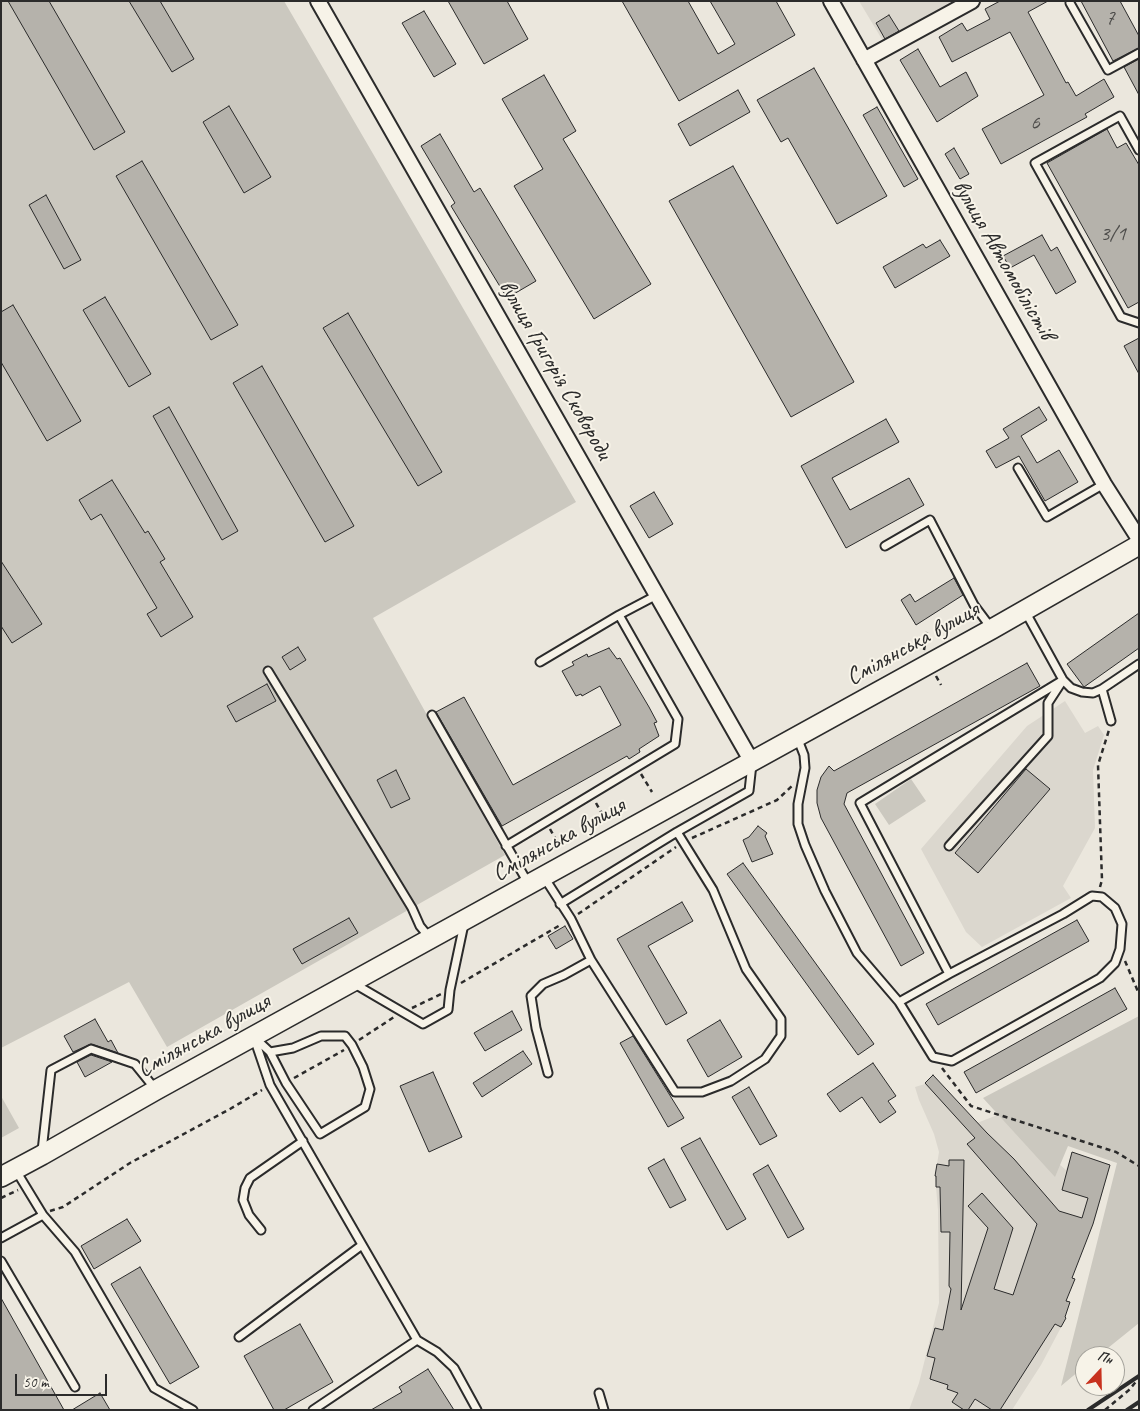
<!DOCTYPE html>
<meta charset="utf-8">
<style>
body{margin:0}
#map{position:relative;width:1140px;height:1411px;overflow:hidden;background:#ebe7dd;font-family:Caveat,sans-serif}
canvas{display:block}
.frame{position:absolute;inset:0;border:2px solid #2b2b2b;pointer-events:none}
.north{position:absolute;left:1075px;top:1346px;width:50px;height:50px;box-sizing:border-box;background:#f7f3e8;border:1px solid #a5a39c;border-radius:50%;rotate:21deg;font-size:14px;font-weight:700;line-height:20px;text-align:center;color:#2b2b2b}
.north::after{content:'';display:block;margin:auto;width:18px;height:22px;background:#c8321e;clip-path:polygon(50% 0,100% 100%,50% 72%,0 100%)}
.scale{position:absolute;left:15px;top:1374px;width:92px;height:22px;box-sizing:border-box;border:2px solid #2b2b2b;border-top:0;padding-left:6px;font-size:15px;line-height:18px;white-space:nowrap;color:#2b2b2b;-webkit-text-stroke:4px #f7f3e8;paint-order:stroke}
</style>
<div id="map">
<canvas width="1140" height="1411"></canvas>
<div class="frame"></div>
<div class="north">Пн</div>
<div class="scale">50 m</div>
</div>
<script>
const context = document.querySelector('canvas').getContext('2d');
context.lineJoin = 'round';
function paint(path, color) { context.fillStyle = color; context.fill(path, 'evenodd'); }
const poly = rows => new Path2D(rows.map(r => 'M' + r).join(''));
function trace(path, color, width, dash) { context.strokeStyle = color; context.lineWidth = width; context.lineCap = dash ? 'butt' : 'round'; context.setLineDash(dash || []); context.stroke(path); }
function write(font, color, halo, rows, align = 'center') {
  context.font = font + ' Caveat,sans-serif'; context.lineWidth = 4; context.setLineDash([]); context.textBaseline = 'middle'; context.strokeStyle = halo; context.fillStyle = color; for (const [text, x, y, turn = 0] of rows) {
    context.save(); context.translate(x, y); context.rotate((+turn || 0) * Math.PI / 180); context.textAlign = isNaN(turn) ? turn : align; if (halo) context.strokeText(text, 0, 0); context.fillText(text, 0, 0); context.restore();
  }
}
paint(poly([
 [859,1,963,1,886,46],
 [1065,701,1085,733,1098,726,1104,735,1093,770,1095,828,1063,886,1071,898,982,947,966,932,921,849,1027,726],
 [933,1075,977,1123,1000,1114,1066,1170,1072,1152,1110,1165,1095,1219,1072,1278,1075,1279,1066,1300,1070,1302,1065,1316,1066,1318,1041,1365,1012,1410,909,1410,919,1383,939,1303,938,1210,935,1176,939,1152,934,1134,919,1100,915,1087,925,1084]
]), '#dbd7ce');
paint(poly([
 [1,1,284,1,576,502,373,618,505,855,167,1047,129,982,1,1048],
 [911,779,926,801,889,825,875,804],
 [1139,1016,1139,1323,1098,1356,1085,1356,1085,1366,1061,1386,1117,1163,1068,1146,1055,1177,983,1098],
 [1,1096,19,1128,1,1138]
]), '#cbc8bf');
const building = poly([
 [8,1,49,1,125,132,94,150,8,1],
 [129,1,160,1,194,59,172,72,129,1],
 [448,1,507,1,528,39,484,64,448,1],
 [622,1,688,1,718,54,735,44,710,1,776,1,795,35,679,101,622,1],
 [1000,1,1048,1,1028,12,1066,83,1068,82,1076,96,1104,79,1114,97,1085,114,1087,117,1001,164,982,129,1044,95,1010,32,952,62,939,37,962,23,967,31,990,19,985,9,1000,1],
 [1081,1,1120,1,1139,36,1139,48,1113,61,1081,1],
 [424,11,456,64,434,77,402,23,424,11],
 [889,15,899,31,885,39,876,23,889,15],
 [918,49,940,87,966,72,978,96,937,122,900,60,918,49],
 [1139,59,1139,95,1124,67,1139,59],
 [814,68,887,196,837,224,788,138,781,142,757,100,814,68],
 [544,75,576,131,563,139,651,284,594,319,514,186,543,169,502,99,544,75],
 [738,90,750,112,690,146,678,124,738,90],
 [229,106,271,177,244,193,203,122,229,106],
 [877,107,918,179,904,187,863,115,877,107],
 [1107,129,1117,148,1126,143,1139,165,1139,302,1128,308,1047,163,1107,129],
 [440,134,474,192,480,188,536,281,507,298,451,206,455,203,421,146,440,134],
 [954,148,969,174,960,179,945,154,954,148],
 [142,161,238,325,211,340,116,176,142,161],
 [733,166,854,382,791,417,669,201,733,166],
 [46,195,81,260,64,269,29,205,46,195],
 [1042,235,1051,251,1057,247,1076,282,1056,294,1034,255,1010,268,1003,256,1042,235],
 [940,240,950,256,895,288,883,267,923,244,926,248,940,240],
 [105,297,151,374,129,387,83,310,105,297],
 [13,305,81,421,47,441,1,362,1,312,13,305],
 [348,313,442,472,418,486,323,328,348,313],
 [1139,338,1139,374,1124,346,1139,338],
 [262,366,354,526,325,542,233,383,262,366],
 [169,407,238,531,222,540,153,416,169,407],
 [1039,407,1047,420,1021,436,1037,463,1059,450,1078,482,1045,501,1019,456,996,468,986,451,1009,438,1003,429,1039,407],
 [886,419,899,442,832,478,850,510,909,478,924,505,846,548,801,466,886,419],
 [112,480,145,533,148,531,165,559,160,562,193,617,161,637,147,614,157,608,101,514,91,520,79,500,112,480],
 [654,492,673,524,649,538,630,506,654,492],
 [1,561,42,624,12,643,1,626,1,561],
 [954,578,963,595,916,625,901,600,910,594,915,602,954,578],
 [1139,613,1139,648,1084,687,1067,664,1139,613],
 [298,647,306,660,290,670,282,657,298,647],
 [609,648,617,659,620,658,649,707,657,722,654,723,659,736,639,749,640,752,629,759,627,756,502,826,436,712,464,697,513,785,621,725,600,686,582,696,581,694,576,696,562,671,574,665,572,662,587,654,588,657,609,648],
 [1027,663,1040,686,847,793,844,804,924,953,901,966,821,818,817,803,817,790,821,777,829,766,834,771,1027,663],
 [267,684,276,701,236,722,227,706,267,684],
 [1026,769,1050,789,978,873,955,853,1026,769],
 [396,770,410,799,391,808,377,780,396,770],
 [758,826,767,833,765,836,773,854,752,862,743,840,749,837,758,826],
 [743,863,874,1044,858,1055,727,874,743,863],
 [682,902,693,921,648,946,687,1013,666,1025,617,939,682,902],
 [349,918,358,933,302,964,293,949,349,918],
 [1077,920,1089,941,938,1025,926,1004,1077,920],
 [565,926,573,939,556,949,548,936,565,926],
 [1115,988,1127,1009,976,1093,964,1072,1115,988],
 [512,1011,522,1030,485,1051,474,1033,512,1011],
 [95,1019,108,1042,111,1040,118,1053,91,1044,73,1052,64,1036,95,1019],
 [720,1020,742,1057,708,1077,687,1040,720,1020],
 [633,1036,684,1118,668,1127,620,1043,633,1036],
 [523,1051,532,1064,482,1097,473,1083,523,1051],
 [91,1055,112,1062,85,1077,77,1062,91,1055],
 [873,1063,896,1096,888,1101,896,1112,880,1123,862,1097,840,1112,827,1094,873,1063],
 [433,1072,462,1137,429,1152,400,1086,433,1072],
 [933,1075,987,1133,1014,1159,1059,1211,1082,1218,1088,1198,1062,1190,1072,1152,1110,1165,1093,1224,1072,1278,1075,1279,1066,1301,1070,1302,1065,1317,1066,1318,1061,1327,1055,1324,1000,1410,992,1410,975,1399,968,1410,964,1410,952,1402,958,1393,947,1389,948,1385,930,1379,935,1358,927,1356,935,1328,943,1330,951,1289,949,1286,950,1232,941,1232,940,1187,936,1187,936,1176,935,1176,937,1164,949,1166,949,1160,964,1160,961,1310,988,1228,968,1206,982,1193,1013,1228,994,1289,1013,1295,1037,1224,967,1144,975,1138,925,1083,933,1075],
 [749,1087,777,1136,760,1145,732,1097,749,1087],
 [700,1138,746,1219,727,1230,681,1148,700,1138],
 [664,1159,686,1200,670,1208,648,1168,664,1159],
 [768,1165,804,1229,788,1238,753,1174,768,1165],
 [127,1219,141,1241,94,1269,81,1246,127,1219],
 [140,1267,199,1367,170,1384,111,1284,140,1267],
 [1,1298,64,1410,1,1410,1,1298],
 [300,1324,333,1382,284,1410,274,1410,244,1356,300,1324],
 [428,1369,454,1410,371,1410,402,1392,399,1387,428,1369],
 [100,1393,110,1410,72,1410,100,1393]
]);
paint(building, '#b5b2ab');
trace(building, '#2b2b2b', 1);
const service = poly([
 [1070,3,1108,70,1139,53],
 [1139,150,1120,116,1035,163,1121,317,1139,323],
 [1018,468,1047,517,1104,484],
 [885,546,930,520,974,605,992,629],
 [1025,611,1063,680,1071,688,1082,692,1093,693,1102,689,1139,664],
 [540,662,619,615,657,595],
 [268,671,412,908,420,926,429,937],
 [1102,689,1111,721],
 [432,715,528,883],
 [797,737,804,755,805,768,798,804,798,824,805,845,825,891,857,953,899,1002,933,1057,952,1061,1100,978,1115,963,1120,949,1122,924,1115,908,1102,897,1092,896,1063,914,949,974],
 [506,846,675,744,678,719,619,615],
 [544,877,571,919,591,960,675,1092,702,1092,731,1081,765,1059,781,1036,781,1019,746,969,713,890,677,832],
 [560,904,677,832,749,791,752,764],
 [353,983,423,1024,448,1010,450,990,464,924],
 [899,1002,949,974,860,803,1063,680,1048,703,1048,736,949,846],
 [254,1038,270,1085,417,1340,313,1410],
 [255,1038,270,1052,286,1083,320,1134,365,1107,370,1089,363,1067,352,1045,345,1036,321,1036,293,1048,270,1052],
 [548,1073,536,1028,531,996,543,984,564,975,591,960],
 [42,1151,51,1070,91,1049,135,1064,156,1090],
 [15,1169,43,1215,75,1252,154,1388,193,1410],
 [261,1230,249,1215,243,1200,245,1188,250,1178,303,1141],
 [1,1238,43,1215],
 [1,1261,75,1387],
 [239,1337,362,1245],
 [417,1340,437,1352,454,1368,477,1410],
 [599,1393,604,1410]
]);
const minor = poly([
 [318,1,752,762],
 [831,1,1104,484,1139,539],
 [864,60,972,1]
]);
const secondary = poly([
 [1,1177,42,1155,156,1090,992,629,1139,545]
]);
trace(service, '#2b2b2b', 11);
trace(minor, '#2b2b2b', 18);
trace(secondary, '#2b2b2b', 22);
trace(poly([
 [924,650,927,632],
 [936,676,941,685],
 [641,774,652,792],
 [596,803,605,819],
 [550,829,559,845],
 [692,838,777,800,793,785],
 [1100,887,1102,880,1098,765,1109,730],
 [578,914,676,847],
 [1125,961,1139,994],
 [461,983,562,924],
 [412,1008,441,994],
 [359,1040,394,1017],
 [942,1068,971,1106,1116,1152,1139,1166],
 [294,1078,344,1050],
 [1,1198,18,1190],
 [50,1211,63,1207,130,1163,230,1109,262,1090],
 [1105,1410,1129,1390,1139,1378]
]), '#2b2b2b', 2.5, [5, 4]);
trace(service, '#f7f3e8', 7);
trace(minor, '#f7f3e8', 14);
trace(secondary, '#f7f3e8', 19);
trace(poly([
 [1088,1410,1139,1376],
 [1127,1410,1139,1402]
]), '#2b2b2b', 4);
write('21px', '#4e4d4b', null, [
 ["7",1110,18],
 ["6",1035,123],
 ["3/1",1113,234]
]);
write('24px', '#2b2b2b', '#f7f3e8', [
 ["вулиця Автомобілістів",1003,260,60],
 ["вулиця Григорія Сковороди",555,370,60],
 ["Смілянська вулиця",913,644,-29],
 ["Смілянська вулиця",559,840,-29],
 ["Смілянська вулиця",204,1036,-29]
]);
</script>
